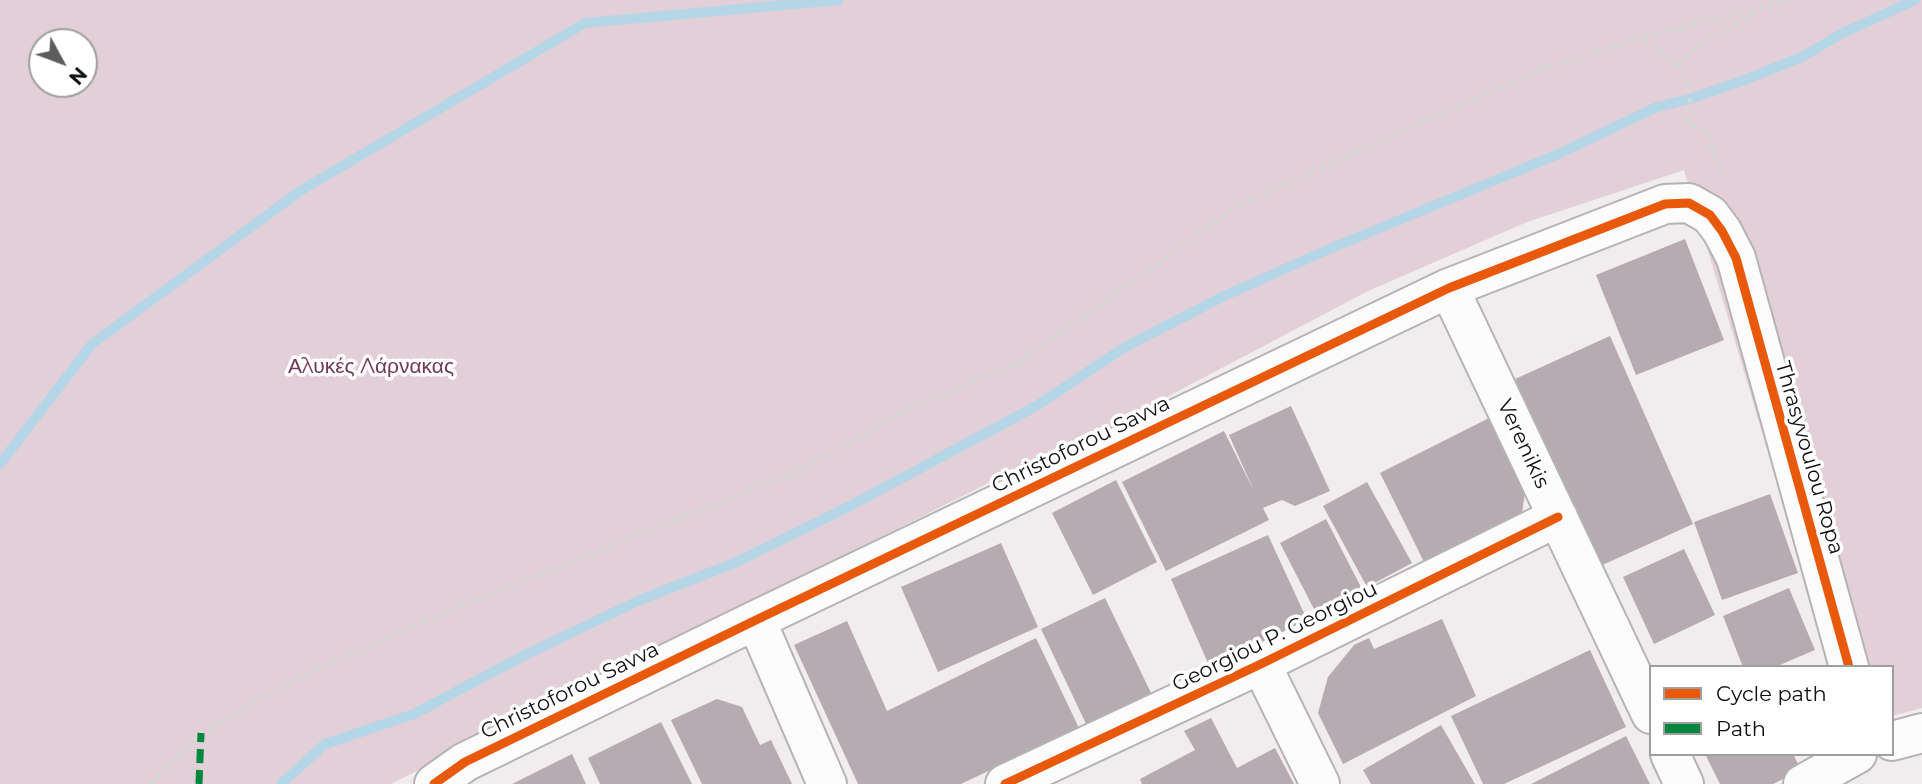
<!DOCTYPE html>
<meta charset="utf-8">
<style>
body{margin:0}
#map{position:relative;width:1922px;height:784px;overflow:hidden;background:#f1ecee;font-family:Montserrat,sans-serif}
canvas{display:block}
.legend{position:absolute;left:1649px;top:665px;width:245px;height:91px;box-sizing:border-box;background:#fff;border:2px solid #9f9f9f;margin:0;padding:9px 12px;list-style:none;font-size:21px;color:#100e0f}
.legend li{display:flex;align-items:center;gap:14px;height:35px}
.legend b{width:35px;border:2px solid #9f9f9f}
.north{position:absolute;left:28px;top:28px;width:70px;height:70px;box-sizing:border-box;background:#fff;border:2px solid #9f9f9f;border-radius:50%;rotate:131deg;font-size:19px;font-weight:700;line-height:28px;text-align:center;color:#100e0f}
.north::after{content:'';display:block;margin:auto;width:24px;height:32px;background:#5f5c5d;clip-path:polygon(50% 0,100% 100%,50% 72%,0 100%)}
</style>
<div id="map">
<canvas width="1922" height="784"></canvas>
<ul class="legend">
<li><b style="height:9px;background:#e8590c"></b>Cycle path</li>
<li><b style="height:9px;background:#00873e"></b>Path</li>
</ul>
<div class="north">N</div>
</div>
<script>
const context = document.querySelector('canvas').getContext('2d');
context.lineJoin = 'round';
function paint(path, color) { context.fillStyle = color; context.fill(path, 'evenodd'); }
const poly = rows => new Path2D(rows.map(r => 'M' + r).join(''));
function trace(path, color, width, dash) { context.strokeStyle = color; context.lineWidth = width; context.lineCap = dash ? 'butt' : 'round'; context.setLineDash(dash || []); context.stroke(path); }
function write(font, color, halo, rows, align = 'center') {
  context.font = font + ' Montserrat,sans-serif'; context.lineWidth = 7; context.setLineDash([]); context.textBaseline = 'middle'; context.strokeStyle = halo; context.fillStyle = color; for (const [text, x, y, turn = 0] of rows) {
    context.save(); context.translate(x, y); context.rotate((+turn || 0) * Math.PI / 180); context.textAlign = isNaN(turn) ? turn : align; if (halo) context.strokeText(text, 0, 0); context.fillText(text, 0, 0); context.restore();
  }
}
paint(poly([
 [0,0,1922,0,1922,708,1892,716,1892,667,1832,667,1684,170,1527,222,1368,291,1089,438,1024,465,391,784,0,784],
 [42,42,84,42,84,84,42,84]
]), '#e2cfd8');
trace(poly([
 [0,464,92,344,300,191,585,23,839,0],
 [281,784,325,744,414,714,525,655,640,600,737,562,850,506,1038,405,1125,347,1224,296,1327,250,1556,155,1657,107,1690,99,1742,81,1802,57,1841,34,1915,0]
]), '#b5d6e6', 10);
paint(poly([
 [1685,239,1724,340,1636,375,1596,275],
 [1610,336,1693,524,1598,567,1515,379],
 [1291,406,1330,491,1295,506,1282,500,1263,508,1269,520,1166,571,1122,482,1224,431,1254,491,1229,435],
 [1495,415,1527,479,1522,513,1424,562,1380,473],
 [1116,480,1157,562,1093,595,1052,513],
 [1367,482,1412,563,1367,587,1323,506],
 [1770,494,1798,573,1722,600,1694,522],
 [1326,519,1363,591,1317,615,1280,543],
 [1268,535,1309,624,1211,670,1171,579],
 [1001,543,1038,627,938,672,901,587],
 [1684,549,1715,615,1654,644,1623,577],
 [1789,588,1815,650,1775,667,1743,667,1723,616],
 [1105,598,1153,697,1088,728,1041,629],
 [1442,619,1476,696,1343,764,1318,713,1328,677,1354,645,1369,638,1374,649],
 [847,621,887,711,1036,638,1079,728,961,784,858,784,794,645],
 [1590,650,1626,727,1504,784,1483,784,1451,716],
 [717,699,742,707,760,745,771,740,792,784,702,784,671,720],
 [1211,718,1237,768,1275,748,1294,784,1142,784,1140,779,1195,750,1184,731],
 [661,722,692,784,600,784,588,758],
 [1441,725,1475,784,1371,784,1363,770],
 [1626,736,1650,784,1531,784],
 [572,754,586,784,512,784],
 [1705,754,1793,754,1801,770,1773,784,1720,784]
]), '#b5abb0');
const minor = poly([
 [1449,288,1651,714],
 [756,620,827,784],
 [1261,664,1320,784],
 [1892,741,1922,733],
 [1670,754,1684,784],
 [434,784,465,762,756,620,1449,288,1665,204,1689,203,1710,215,1722,231,1736,258,1849,667],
 [1005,784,1261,664,1558,517],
 [1803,784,1857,754]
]);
trace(minor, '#b6b3b4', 42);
trace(poly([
 [1644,38,1677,65,1692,89,1686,122,1707,131,1724,181],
 [1677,65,1697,46,1757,11],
 [150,784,201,733,300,676,451,610,803,469,908,409,1022,361,1243,203,1540,70,1643,37,1791,0]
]), '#d8d7d7', 4.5, [5, 5]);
trace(minor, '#fdfcfc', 38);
trace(poly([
 [199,784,201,733]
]), '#00873e', 7, [14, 7]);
trace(poly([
 [434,784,465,762,756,620,1449,288,1665,204,1689,203,1710,215,1722,231,1736,258,1849,667],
 [1005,784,1261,664,1558,517]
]), '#e8590c', 9);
write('21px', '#713858', '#fff', [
 ["Αλυκές Λάρνακας",371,367]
]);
write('21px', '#100e0f', '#fff', [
 ["Verenikis",1523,444,65],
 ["Christoforou Savva",1081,445,-26],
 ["Thrasyvoulou Ropa",1809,458,74],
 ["Georgiou P. Georgiou",1275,637,-26],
 ["Christoforou Savva",570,691,-26]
]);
</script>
